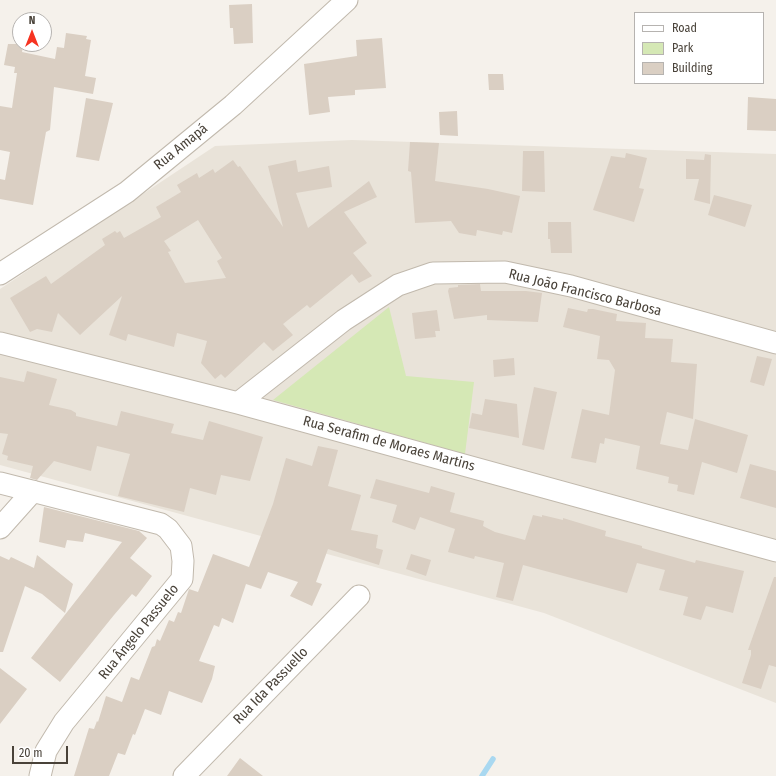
<!DOCTYPE html>
<meta charset="utf-8">
<style>
body{margin:0}
#map{position:relative;width:776px;height:776px;overflow:hidden;background:#f5f1eb;font-family:"Fira Sans Condensed",sans-serif}
canvas{display:block}
.legend{position:absolute;left:634px;top:12px;width:130px;height:72px;box-sizing:border-box;background:#fff;border:1px solid #b6b3b0;margin:0;padding:5px 7px;list-style:none;font-size:12px;color:#494239}
.legend li{display:flex;align-items:center;gap:8px;height:20px}
.legend b{width:20px;border:1px solid #b6b3b0}
.north{position:absolute;left:12px;top:12px;width:40px;height:40px;box-sizing:border-box;background:#fff;border:1px solid #b6b3b0;border-radius:50%;rotate:0deg;font-size:11px;font-weight:700;line-height:16px;text-align:center;color:#494239}
.north::after{content:'';display:block;margin:auto;width:14px;height:18px;background:#f63321;clip-path:polygon(50% 0,100% 100%,50% 72%,0 100%)}
.scale{position:absolute;left:12px;top:746px;width:56px;height:18px;box-sizing:border-box;border:2px solid #494239;border-top:0;padding-left:5px;font-size:12px;line-height:14px;white-space:nowrap;color:#494239;-webkit-text-stroke:3px #fff;paint-order:stroke}
</style>
<div id="map">
<canvas width="776" height="776"></canvas>
<ul class="legend">
<li><b style="height:5px;background:#fff"></b>Road</li>
<li><b style="height:11px;background:#d5e8b5"></b>Park</li>
<li><b style="height:11px;background:#dacfc3"></b>Building</li>
</ul>
<div class="north">N</div>
<div class="scale">20 m</div>
</div>
<script>
const context = document.querySelector('canvas').getContext('2d');
context.lineJoin = 'round';
function paint(path, color) { context.fillStyle = color; context.fill(path, 'evenodd'); }
const poly = rows => new Path2D(rows.map(r => 'M' + r).join(''));
function trace(path, color, width, dash) { context.strokeStyle = color; context.lineWidth = width; context.lineCap = dash ? 'butt' : 'round'; context.setLineDash(dash || []); context.stroke(path); }
function write(font, color, halo, rows, align = 'center') {
  context.font = font + ' "Fira Sans Condensed",sans-serif'; context.lineWidth = 4; context.setLineDash([]); context.textBaseline = 'middle'; context.strokeStyle = halo; context.fillStyle = color; for (const [text, x, y, turn = 0] of rows) {
    context.save(); context.translate(x, y); context.rotate((+turn || 0) * Math.PI / 180); context.textAlign = isNaN(turn) ? turn : align; if (halo) context.strokeText(text, 0, 0); context.fillText(text, 0, 0); context.restore();
  }
}
paint(poly([
 [352,140,776,154,776,703,544,613,0,465,0,289,215,146]
]), '#e9e3d9');
paint(poly([
 [389,307,406,376,474,382,465,454,273,400]
]), '#d5e8b5');
trace(poly([
 [482,776,493,759]
]), '#a9d8f0', 5.5);
paint(poly([
 [252,4,253,43,234,44,233,28,230,28,229,5],
 [66,33,87,36,86,39,91,40,85,76,96,78,93,94,54,87,50,130,46,132,33,205,0,199,0,179,5,180,10,152,0,150,0,106,12,108,17,73,14,73,15,67,4,65,8,44,23,44,22,52,55,59,57,47,64,48],
 [382,38,386,88,355,90,355,95,328,97,330,112,309,115,304,64,357,56,356,40],
 [488,74,503,74,504,90,489,90],
 [748,97,776,99,776,131,747,130],
 [86,98,113,103,99,161,76,157],
 [457,111,458,136,440,135,439,112],
 [410,142,439,143,435,181,488,189,520,196,512,233,503,231,502,235,477,230,476,236,459,233,451,221,415,223,411,172,408,171],
 [523,151,544,151,545,192,522,191],
 [626,153,647,158,639,188,644,189,634,222,593,210,611,156,625,158],
 [705,154,711,155,710,204,694,200,699,179,686,179,686,159,704,160],
 [233,160,238,167,240,166,283,227,268,166,296,160,298,172,329,166,332,187,296,193,308,228,369,181,377,197,344,212,367,243,353,253,372,276,359,283,352,274,310,308,307,305,283,324,293,335,273,351,264,342,225,378,221,374,215,379,201,363,207,341,177,333,174,347,128,334,126,341,109,335,122,296,80,335,58,313,52,332,37,329,30,332,10,298,46,276,51,284,105,245,102,239,115,231,117,233,120,231,124,238,161,217,156,207,181,192,177,185,197,173,199,178,213,169,215,173],
 [198,220,222,258,217,261,226,278,185,283,168,252,171,251,164,241],
 [714,195,752,205,745,227,708,215],
 [548,222,571,222,572,253,551,253,550,239,548,239],
 [480,284,481,291,526,291,542,293,538,322,487,320,487,315,454,319,448,291,449,288,458,287,458,285],
 [568,308,587,312,588,309,593,309,617,314,616,321,646,323,645,338,673,339,671,362,697,364,693,419,667,412,660,444,688,450,695,419,748,435,737,473,702,462,694,495,677,491,678,485,668,483,669,477,636,469,640,446,605,438,604,444,600,443,596,463,571,458,582,409,609,415,615,370,609,360,597,359,600,336,563,327],
 [437,310,440,331,435,331,436,337,415,339,412,313],
 [757,356,772,359,764,386,750,382],
 [514,358,515,375,494,377,493,360],
 [27,371,57,379,49,405,71,410,76,413,76,416,117,426,121,411,174,424,171,433,203,440,209,421,263,437,250,481,221,475,216,495,190,488,184,512,118,496,130,454,97,446,91,471,54,461,37,480,30,478,33,466,7,460,8,456,2,454,8,434,0,433,0,377,24,382],
 [534,387,557,392,544,450,522,445],
 [485,399,517,404,519,438,469,428,472,413,482,415],
 [318,446,338,450,328,486,361,495,351,530,378,535,376,548,383,550,379,565,328,549,316,582,322,584,312,606,290,596,298,582,268,572,261,589,246,584,233,623,222,618,219,627,214,625,199,661,215,666,212,679,202,703,169,691,161,715,145,709,135,735,133,734,125,755,118,753,109,776,74,776,89,728,94,729,97,721,98,722,106,696,122,702,131,677,139,680,152,647,155,646,157,639,160,641,169,620,174,622,178,612,181,613,189,589,198,592,213,554,249,567,273,504,286,458,312,466],
 [750,464,776,471,776,508,740,498],
 [376,479,429,493,431,486,455,493,450,512,484,521,483,526,495,532,525,540,533,515,542,517,542,515,563,520,563,518,606,531,605,536,642,546,642,548,695,563,696,560,744,571,733,613,706,606,701,620,683,615,688,597,659,590,665,570,637,563,627,593,523,565,513,601,496,597,504,563,475,556,474,559,448,552,455,529,420,517,415,530,392,522,397,505,370,498],
 [44,507,139,531,147,538,130,558,152,576,136,597,132,594,114,615,60,682,31,658,122,542,85,533,83,542,67,540,65,548,39,542],
 [411,554,431,560,426,576,406,569],
 [37,555,73,584,65,613,42,594,25,586,3,652,0,652,0,556,9,560,11,557,34,568],
 [774,577,776,577,776,667,769,665,761,689,742,683,751,655,751,650,748,650],
 [0,668,27,689,0,724],
 [240,758,263,776,227,776]
]), '#dacfc3');
const minor = poly([
 [0,274,127,192,233,105,347,0],
 [0,343,238,403,776,551],
 [238,403,344,320,398,285,433,273,505,272,571,286,776,343],
 [0,483,161,524,168,529,181,546,183,561,182,579,64,722,46,751,40,776],
 [0,528,33,491],
 [184,776,359,596]
]);
trace(minor, '#c1b9ad', 23);
trace(minor, '#fff', 21);
write('14px', '#494239', '#fff', [
 ["Rua Amapá",181,147,-39],
 ["Rua João Francisco Barbosa",585,293,14],
 ["Rua Serafim de Moraes Martins",389,444,15],
 ["Rua Ângelo Passuelo",139,632,-51],
 ["Rua Ida Passuello",271,686,-46]
]);
</script>
